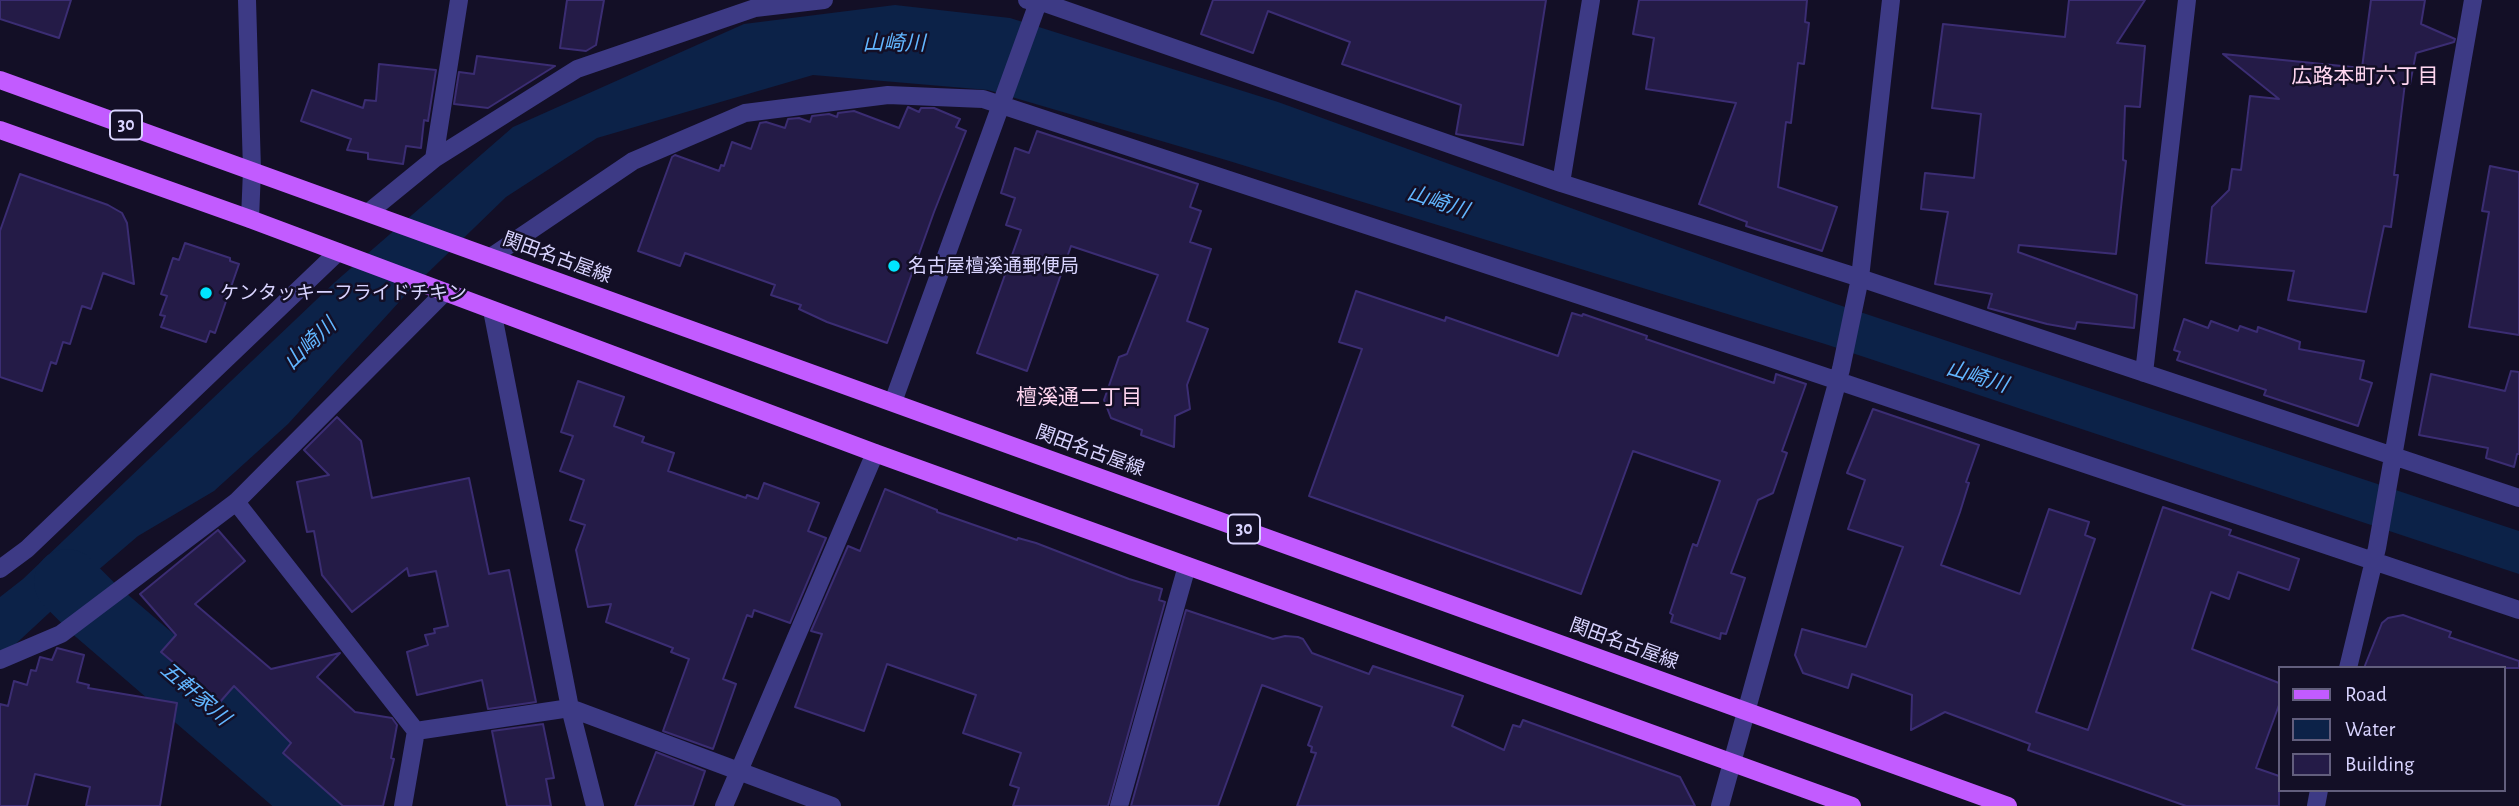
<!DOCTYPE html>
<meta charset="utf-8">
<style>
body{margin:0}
#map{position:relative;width:2519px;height:806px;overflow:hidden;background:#130f26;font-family:"Alegreya Sans",sans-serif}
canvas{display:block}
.legend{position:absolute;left:2278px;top:666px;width:228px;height:126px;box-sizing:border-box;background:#130f26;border:2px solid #625e7d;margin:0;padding:9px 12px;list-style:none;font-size:21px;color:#d9d4ff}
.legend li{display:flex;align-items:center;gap:14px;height:35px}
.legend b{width:35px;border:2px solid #625e7d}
</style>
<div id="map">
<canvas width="2519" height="806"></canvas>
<ul class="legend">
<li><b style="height:9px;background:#c25bff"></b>Road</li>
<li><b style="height:19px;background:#0c2248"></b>Water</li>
<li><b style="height:19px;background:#241b47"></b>Building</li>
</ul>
</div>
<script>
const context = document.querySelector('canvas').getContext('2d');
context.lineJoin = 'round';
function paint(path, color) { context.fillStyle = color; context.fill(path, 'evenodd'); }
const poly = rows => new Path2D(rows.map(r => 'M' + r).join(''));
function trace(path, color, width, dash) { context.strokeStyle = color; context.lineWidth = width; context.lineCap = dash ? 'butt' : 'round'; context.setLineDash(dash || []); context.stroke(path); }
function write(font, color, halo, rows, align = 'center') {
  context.font = font + ' "Alegreya Sans","Noto Sans JP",sans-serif'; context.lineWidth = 5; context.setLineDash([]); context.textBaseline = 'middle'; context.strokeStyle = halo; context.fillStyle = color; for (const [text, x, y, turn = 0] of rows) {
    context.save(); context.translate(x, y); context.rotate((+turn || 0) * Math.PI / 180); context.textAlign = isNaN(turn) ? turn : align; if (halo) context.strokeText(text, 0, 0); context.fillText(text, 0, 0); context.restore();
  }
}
paint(poly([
 [895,5,1010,18,1278,102,1836,304,2519,531,2519,574,1825,344,1226,160,988,90,813,75,597,138,506,197,410,290,288,424,214,491,138,536,62,601,7,652,0,655,0,597,23,579,335,282,513,127,744,24]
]), '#0c2248');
trace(poly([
 [67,582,94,609,323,806]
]), '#0c2248', 66);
const building = poly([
 [0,0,71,0,59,38,0,19,0,0],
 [567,0,604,0,596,45,586,51,560,48,567,0],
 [1213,0,1546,0,1523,145,1456,134,1461,105,1342,64,1350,42,1268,11,1253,53,1201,34,1213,0],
 [1639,0,1807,0,1805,22,1809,23,1804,64,1798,63,1791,123,1786,122,1778,187,1837,207,1822,251,1746,226,1747,222,1699,204,1736,103,1646,89,1654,38,1633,34,1639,0],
 [2069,0,2145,0,2117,43,2145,46,2140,107,2125,106,2123,160,2126,161,2116,254,2019,245,2018,252,2137,295,2134,328,2077,322,2075,329,2047,324,1988,308,1992,294,1935,284,1948,212,1921,209,1925,173,1974,178,1981,114,1932,108,1943,24,2065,37,2069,0],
 [2371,0,2425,0,2421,24,2455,39,2454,42,2416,53,2410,84,2405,83,2394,175,2398,175,2391,227,2384,226,2366,312,2288,300,2294,271,2206,263,2212,207,2229,190,2232,169,2241,170,2250,96,2279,99,2223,54,2362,68,2371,0],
 [477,56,555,66,488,108,454,104,459,72,474,74,477,56],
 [379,64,436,70,428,121,424,120,421,148,406,146,403,164,368,159,368,153,347,150,351,139,301,121,312,90,363,108,365,100,376,101,379,64],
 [908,107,919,112,921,108,934,108,960,119,956,127,966,131,934,212,887,343,827,322,799,309,801,305,771,295,775,285,685,253,680,266,638,251,672,157,675,155,719,171,721,165,724,166,732,142,751,149,760,123,766,122,785,128,788,119,799,118,810,122,812,116,829,114,837,117,838,113,854,111,899,128,908,107],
 [1037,131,1198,184,1190,207,1201,211,1190,242,1211,249,1187,321,1208,329,1187,385,1190,409,1175,416,1174,447,1141,435,1142,430,1111,418,1104,400,1119,357,1127,354,1158,275,1071,246,1027,371,977,353,1021,230,1006,225,1015,198,1001,193,1015,148,1029,153,1037,131],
 [2490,166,2519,172,2519,335,2469,327,2489,212,2482,211,2490,166],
 [20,174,108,205,122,213,127,223,134,284,103,273,91,309,82,306,70,344,63,342,56,364,51,362,42,391,0,377,0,231,20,174],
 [185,243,230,258,230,261,239,264,215,333,210,331,206,342,161,327,165,316,160,315,167,296,161,294,173,258,179,260,185,243],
 [1356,291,1445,321,1446,317,1558,356,1572,313,1582,316,1583,314,1647,336,1646,339,1774,383,1776,374,1806,384,1782,451,1787,453,1773,493,1758,500,1731,573,1745,578,1726,634,1721,633,1720,639,1671,622,1673,615,1670,613,1693,544,1697,546,1720,481,1633,451,1581,594,1309,496,1362,349,1339,342,1356,291],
 [2184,319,2208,328,2211,321,2238,331,2240,326,2257,332,2258,327,2300,342,2299,349,2364,361,2360,379,2372,383,2358,426,2264,395,2266,390,2177,360,2180,352,2174,350,2184,319],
 [2511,371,2519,372,2519,454,2517,454,2514,467,2486,458,2488,448,2419,435,2431,374,2505,391,2511,371],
 [578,381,624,397,614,426,644,437,642,442,674,453,668,471,746,498,747,495,758,499,764,483,819,503,808,531,826,538,790,623,754,610,752,617,747,615,723,679,736,684,713,749,663,731,689,659,671,652,673,648,606,622,611,604,588,607,576,550,585,525,570,520,584,480,560,471,573,436,561,432,578,381],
 [1873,409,1979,445,1966,482,1969,483,1960,512,1941,565,2020,594,2049,509,2089,522,2085,535,2095,539,2036,712,2088,730,2163,507,2231,530,2229,535,2299,559,2289,590,2238,572,2229,599,2211,592,2192,649,2279,683,2279,705,2256,768,2279,776,2279,806,2186,806,2028,750,2030,744,1945,712,1911,730,1912,695,1852,674,1848,688,1803,673,1795,655,1802,629,1866,647,1903,547,1848,529,1865,480,1847,473,1873,409],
 [337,417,361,441,372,498,469,478,489,574,509,570,536,702,488,709,482,680,417,695,407,652,428,645,425,635,435,633,434,629,448,626,436,571,409,576,407,568,352,612,322,575,314,531,307,532,297,482,329,475,304,450,337,417],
 [885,489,937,510,937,512,1017,540,1018,538,1036,543,1129,579,1162,589,1159,600,1165,602,1108,806,1013,806,1019,788,1010,785,1021,753,963,733,976,695,887,664,864,731,795,707,822,634,811,631,848,546,860,551,885,489],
 [218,530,245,561,195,604,271,669,340,653,317,677,355,712,392,718,397,725,391,758,394,759,383,806,343,806,283,753,291,743,234,686,220,702,161,652,176,635,140,594,218,530],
 [1186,610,1273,639,1285,636,1298,637,1303,639,1312,653,1369,674,1373,666,1463,696,1452,726,1504,750,1513,725,1520,727,1523,720,1680,777,1695,806,1297,806,1316,753,1311,752,1312,747,1308,745,1322,707,1262,685,1218,806,1131,806,1186,610],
 [2403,615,2451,632,2449,637,2519,661,2519,668,2364,668,2382,623,2388,618,2403,615],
 [57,648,84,655,77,682,89,685,88,688,177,703,160,806,86,806,90,787,35,774,27,806,0,806,0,704,8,706,14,681,27,685,31,670,36,671,40,657,52,660,57,648],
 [543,724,554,778,546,779,551,806,507,806,492,731,543,724],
 [656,752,705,771,693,806,635,806,656,752]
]);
paint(building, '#241b47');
trace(building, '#3b2d73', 2);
trace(poly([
 [247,0,252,170,250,219],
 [1027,0,1039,1,1561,183,1860,278,2519,498],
 [434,159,459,0],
 [1561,183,1591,0],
 [369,212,434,159,577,69,755,8,824,0],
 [491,257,633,161,745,113,888,95,983,99,1761,355,2519,610],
 [492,310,570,708,595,806],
 [2144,373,2187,0],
 [893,402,1039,0],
 [236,502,416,731,570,708,832,806],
 [0,569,27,549,338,252],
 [0,660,61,634,236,502,445,292],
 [2348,668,2377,548,2473,0],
 [403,806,416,731],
 [724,806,875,453],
 [1119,806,1187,566],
 [1720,806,1841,369,1860,278,1891,0],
 [2316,806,2319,790]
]), '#3d3a85', 18);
trace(poly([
 [0,80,2008,806],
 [0,130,250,219,875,453,1852,806]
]), '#c25bff', 18);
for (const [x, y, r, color] of [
 [894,266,7,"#00e5ff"],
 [206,293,7,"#00e5ff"]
]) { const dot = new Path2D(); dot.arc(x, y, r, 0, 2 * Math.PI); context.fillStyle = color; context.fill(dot); trace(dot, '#130f26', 2.5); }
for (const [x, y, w] of [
 [126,125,32],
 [1244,529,32]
]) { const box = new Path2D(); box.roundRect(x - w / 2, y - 14.5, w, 29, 5); context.fillStyle = '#130f26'; context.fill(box); trace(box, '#d9d4ff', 2); }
write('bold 18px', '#d9d4ff', null, [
 ["30",126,125],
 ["30",1244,529]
]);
write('19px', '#d9d4ff', '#130f26', [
 ["関田名古屋線",557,258,20],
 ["関田名古屋線",1090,451,20],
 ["関田名古屋線",1624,644,20]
]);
write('19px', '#d9d4ff', '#130f26', [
 ["名古屋檀溪通郵便局",908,266],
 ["ケンタッキーフライドチキン",220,293]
], 'left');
write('italic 21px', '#62b6ff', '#130f26', [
 ["山崎川",894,44],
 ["山崎川",1438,202,18],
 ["山崎川",310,344,-44],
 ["山崎川",1977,377,17],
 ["五軒家川",195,694,41]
]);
write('21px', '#ffd6f0', '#130f26', [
 ["広路本町六丁目",2365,77],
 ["檀溪通二丁目",1079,398]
]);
</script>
